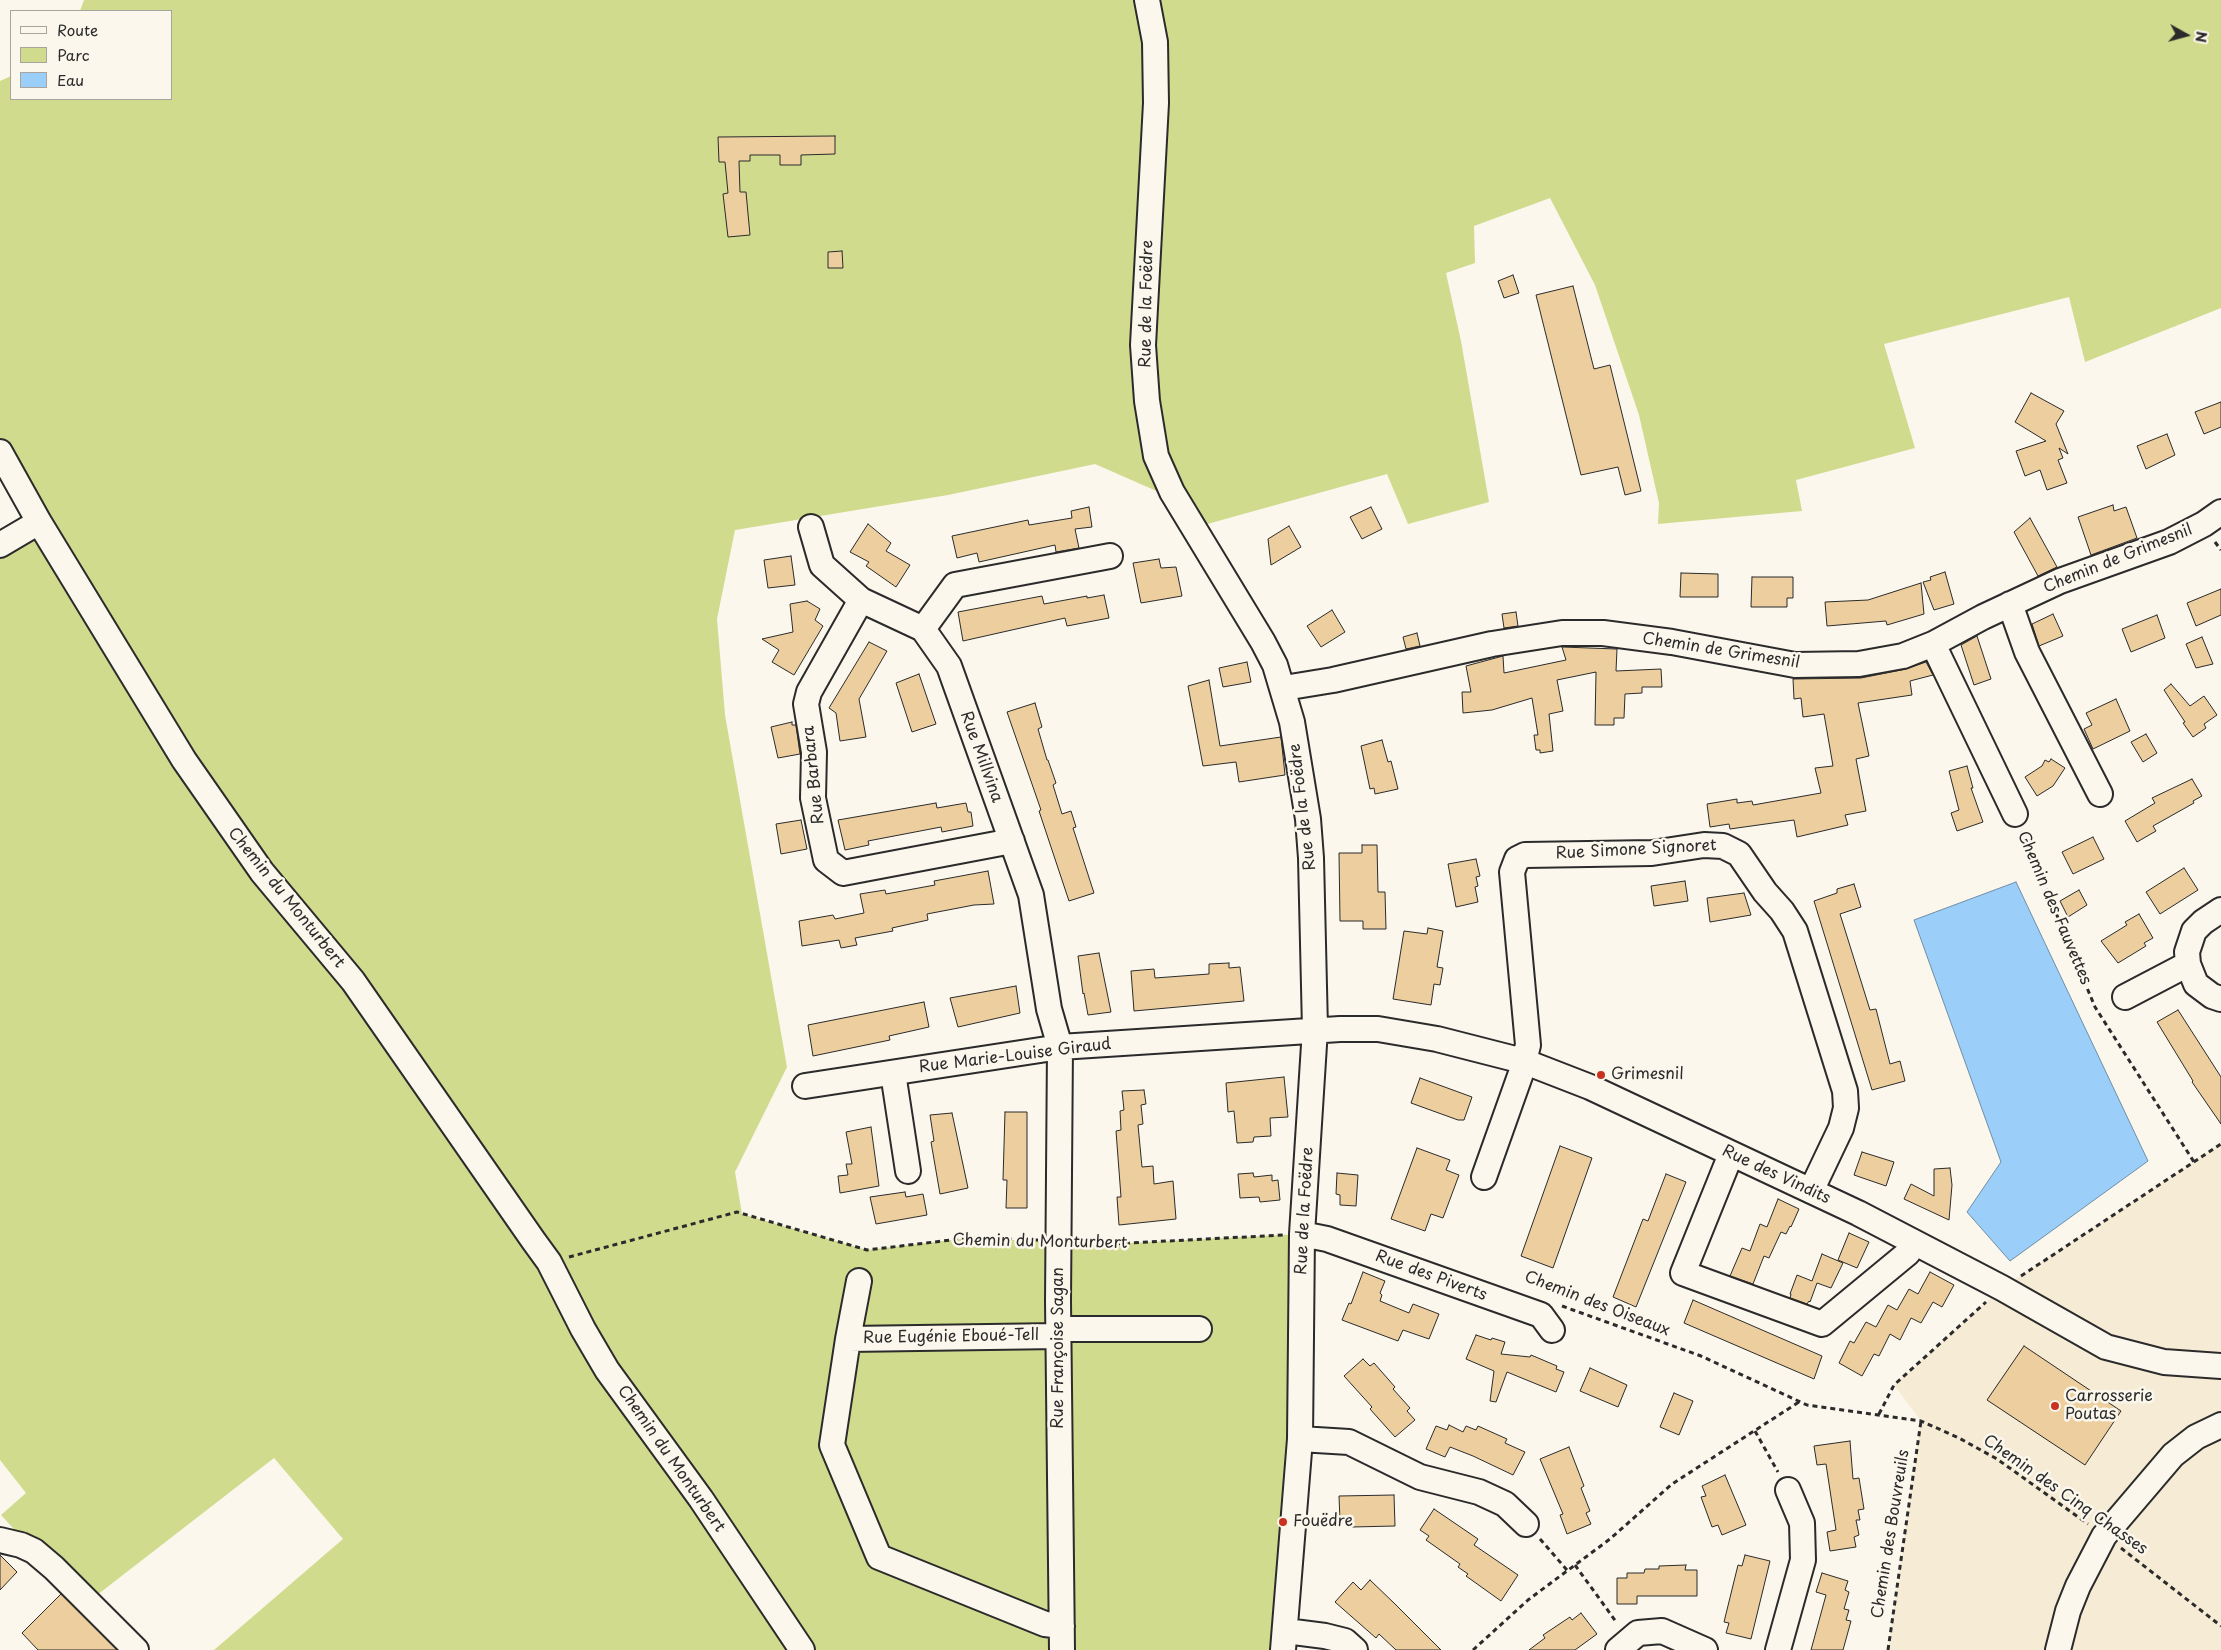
<!DOCTYPE html>
<meta charset="utf-8">
<style>
body{margin:0}
#map{position:relative;width:2221px;height:1650px;overflow:hidden;background:#fbf7ec;font-family:"Playpen Sans",sans-serif}
canvas{display:block}
.legend{position:absolute;left:10px;top:10px;width:162px;height:90px;box-sizing:border-box;background:#fbf7ec;border:1px solid #a8a59f;margin:0;padding:6px 9px;list-style:none;font-size:15px;color:#2b2b2b}
.legend li{display:flex;align-items:center;gap:10px;height:25px}
.legend b{width:25px;border:1px solid #a8a59f}
.north{position:absolute;left:2161px;top:10px;width:50px;height:50px;-webkit-text-stroke:4px #fbf7ec;paint-order:stroke;rotate:97deg;font-size:14px;font-weight:700;line-height:20px;text-align:center;color:#2b2b2b}
.north::after{content:'';display:block;margin:auto;width:18px;height:22px;background:#2b2b2b;clip-path:polygon(50% 0,100% 100%,50% 72%,0 100%)}
</style>
<div id="map">
<canvas width="2221" height="1650"></canvas>
<ul class="legend">
<li><b style="height:6px;background:#fbf7ec"></b>Route</li>
<li><b style="height:14px;background:#d0db8e"></b>Parc</li>
<li><b style="height:14px;background:#9bcef8"></b>Eau</li>
</ul>
<div class="north">N</div>
</div>
<script>
const context = document.querySelector('canvas').getContext('2d');
context.lineJoin = 'round';
function paint(path, color) { context.fillStyle = color; context.fill(path, 'evenodd'); }
const poly = rows => new Path2D(rows.map(r => 'M' + r).join(''));
function trace(path, color, width, dash) { context.strokeStyle = color; context.lineWidth = width; context.lineCap = dash ? 'butt' : 'round'; context.setLineDash(dash || []); context.stroke(path); }
function write(font, color, halo, rows, align = 'center') {
  context.font = font + ' "Playpen Sans",sans-serif'; context.lineWidth = 5; context.setLineDash([]); context.textBaseline = 'middle'; context.strokeStyle = halo; context.fillStyle = color; for (const [text, x, y, turn = 0] of rows) {
    context.save(); context.translate(x, y); context.rotate((+turn || 0) * Math.PI / 180); context.textAlign = isNaN(turn) ? turn : align; if (halo) context.strokeText(text, 0, 0); context.fillText(text, 0, 0); context.restore();
  }
}
paint(poly([
 [2221,1144,2221,1650,1888,1650,1921,1421,1894,1385,2002,1288]
]), '#f6ebd5');
paint(poly([
 [84,0,2221,0,2221,308,2085,362,2069,297,1884,344,1915,448,1796,480,1802,511,1658,524,1659,503,1639,415,1595,285,1550,198,1474,226,1475,263,1446,273,1461,341,1489,502,1408,524,1387,474,1193,528,1161,493,1095,464,948,495,735,530,717,619,725,715,787,1067,735,1172,742,1214,867,1250,968,1238,1110,1244,1302,1234,1283,1650,214,1650,343,1539,274,1458,88,1602,34,1551,1,1515,26,1493,0,1460,0,545,39,522,0,452,0,81,11,76,11,99,171,99,171,11,80,11]
]), '#d0db8e');
const water = poly([
 [2016,882,2148,1161,2010,1261,1967,1212,2001,1162,1914,920,2016,882]
]);
paint(water, '#9bcef8');
trace(water, '#6e8da6', 1);
const building = poly([
 [835,136,835,154,801,155,801,165,780,165,780,155,750,155,750,161,739,161,740,192,746,192,750,235,728,237,723,194,728,193,725,162,719,162,718,137,835,136],
 [842,251,843,268,828,268,828,252,842,251],
 [1513,275,1519,293,1504,298,1498,281,1513,275],
 [1573,286,1594,369,1610,365,1641,491,1625,495,1618,467,1581,475,1536,295,1573,286],
 [2031,393,2064,411,2056,424,2068,454,2059,448,2063,458,2058,460,2067,483,2047,490,2040,470,2025,476,2016,451,2046,441,2015,422,2031,393],
 [2221,402,2221,427,2204,434,2195,412,2221,402],
 [2167,434,2175,455,2146,469,2137,446,2167,434],
 [2113,505,2114,511,2126,507,2137,538,2091,555,2078,517,2113,505],
 [1089,507,1092,527,1075,529,1079,548,1056,552,1055,545,979,562,977,553,957,558,952,536,1028,520,1029,525,1072,518,1071,511,1089,507],
 [1371,507,1382,529,1362,539,1350,517,1371,507],
 [2030,518,2057,567,2038,576,2014,532,2030,518],
 [868,524,891,543,886,551,910,565,896,587,866,566,869,562,850,552,868,524],
 [1289,526,1301,547,1271,565,1268,539,1289,526],
 [791,556,795,585,768,588,764,560,791,556],
 [1159,559,1161,568,1176,567,1182,596,1141,603,1133,563,1159,559],
 [1945,572,1954,604,1934,610,1923,582,1931,580,1930,577,1945,572],
 [1681,573,1718,574,1718,597,1680,597,1681,573],
 [1752,577,1793,577,1793,598,1787,598,1787,607,1751,607,1752,577],
 [1921,583,1924,614,1887,625,1886,621,1827,626,1825,602,1868,600,1921,583],
 [2221,589,2221,615,2196,626,2187,603,2221,589],
 [1104,595,1109,618,1067,626,1065,618,963,641,958,612,1042,596,1044,604,1087,596,1087,598,1104,595],
 [807,601,820,609,815,620,823,626,794,675,772,662,779,650,762,639,793,632,790,604,807,601],
 [1332,610,1345,632,1321,647,1307,626,1332,610],
 [1516,612,1518,626,1504,628,1502,614,1516,612],
 [2053,614,2063,636,2039,646,2032,624,2053,614],
 [2157,615,2165,638,2131,652,2122,629,2157,615],
 [1417,633,1420,646,1406,649,1403,637,1417,633],
 [1977,636,1991,679,1974,685,1961,645,1977,636],
 [2202,637,2213,664,2196,668,2186,644,2202,637],
 [869,642,887,651,859,699,866,737,840,741,836,713,829,708,869,642],
 [1562,647,1617,649,1616,671,1661,669,1662,687,1642,687,1642,693,1625,694,1624,718,1614,718,1614,725,1595,725,1596,672,1557,680,1563,711,1549,714,1553,751,1540,753,1540,750,1536,750,1534,735,1538,735,1532,698,1492,710,1463,713,1462,692,1471,692,1466,666,1503,656,1504,673,1566,660,1562,647],
 [1247,662,1251,682,1223,687,1219,668,1247,662],
 [1926,662,1933,675,1910,681,1912,695,1858,703,1869,756,1856,759,1866,811,1845,815,1848,825,1797,837,1794,820,1730,829,1729,824,1710,827,1707,804,1737,799,1737,803,1752,801,1753,805,1821,793,1815,768,1833,766,1824,714,1803,717,1801,698,1794,699,1793,679,1861,678,1906,669,1926,662],
 [919,674,936,724,912,732,896,683,919,674],
 [1209,680,1220,746,1281,737,1285,775,1239,782,1236,762,1203,766,1188,686,1209,680],
 [2171,684,2190,706,2204,696,2217,715,2204,724,2206,728,2193,737,2183,723,2185,722,2164,690,2171,684],
 [2116,699,2130,731,2093,749,2084,729,2092,725,2086,713,2116,699],
 [1035,703,1042,727,1038,729,1047,760,1048,760,1056,783,1053,785,1062,814,1071,811,1076,827,1073,828,1094,893,1069,901,1039,811,1041,810,1007,712,1035,703],
 [792,722,792,725,796,725,800,754,778,758,771,727,792,722],
 [2146,734,2157,753,2143,762,2131,742,2146,734],
 [1382,740,1388,762,1391,761,1398,789,1375,794,1374,788,1370,789,1361,746,1382,740],
 [2051,759,2065,768,2053,786,2037,796,2025,777,2042,766,2045,760,2049,762,2051,759],
 [1967,766,1973,788,1971,788,1983,822,1957,831,1951,813,1959,810,1949,771,1967,766],
 [2192,779,2202,796,2193,801,2194,803,2153,826,2156,831,2137,842,2125,821,2155,803,2152,798,2192,779],
 [936,803,937,808,966,803,968,812,971,812,973,826,942,832,941,827,868,841,869,845,845,850,838,820,936,803],
 [801,820,807,849,781,854,776,824,801,820],
 [2093,837,2104,859,2073,874,2062,852,2093,837],
 [1362,845,1377,845,1378,892,1385,892,1386,929,1363,929,1363,921,1340,921,1339,853,1362,853,1362,845],
 [1476,859,1480,876,1476,877,1478,886,1475,887,1478,902,1456,907,1448,864,1476,859],
 [2184,868,2198,890,2160,914,2146,892,2184,868],
 [988,871,994,904,974,905,927,914,928,920,892,928,893,931,855,938,857,945,841,948,839,940,802,946,799,921,833,915,835,919,864,913,860,894,885,890,886,894,935,885,934,881,988,871],
 [1685,881,1688,901,1654,906,1651,886,1685,881],
 [1854,884,1861,907,1840,914,1870,1010,1876,1009,1890,1064,1900,1061,1905,1081,1872,1090,1814,901,1837,893,1837,889,1854,884],
 [2079,890,2087,905,2068,917,2060,901,2079,890],
 [1744,893,1751,915,1710,922,1707,898,1744,893],
 [2139,914,2153,938,2144,943,2146,946,2118,963,2101,941,2127,925,2125,922,2139,914],
 [1428,928,1443,931,1437,967,1443,968,1440,985,1434,984,1431,1005,1393,999,1404,931,1427,934,1428,928],
 [1099,953,1111,1012,1088,1015,1084,993,1083,994,1078,956,1099,953],
 [1229,963,1229,968,1240,967,1244,1001,1134,1011,1131,971,1154,969,1155,978,1209,974,1209,964,1229,963],
 [1016,986,1020,1013,958,1027,950,998,1016,986],
 [924,1002,929,1027,889,1036,890,1040,813,1056,808,1025,924,1002],
 [2178,1010,2221,1077,2221,1124,2192,1082,2193,1081,2157,1022,2178,1010],
 [1284,1077,1288,1117,1270,1118,1271,1136,1254,1137,1253,1142,1237,1143,1234,1111,1228,1112,1226,1083,1284,1077],
 [1420,1078,1472,1097,1464,1120,1458,1120,1411,1103,1420,1078],
 [1144,1090,1146,1104,1141,1105,1143,1124,1138,1125,1142,1167,1153,1166,1154,1184,1173,1181,1176,1219,1119,1225,1117,1197,1121,1197,1116,1131,1121,1130,1120,1111,1124,1110,1122,1091,1144,1090],
 [1005,1112,1027,1112,1027,1208,1006,1208,1007,1180,1003,1180,1005,1112],
 [952,1113,968,1188,940,1194,931,1142,934,1141,930,1115,952,1113],
 [871,1127,879,1186,840,1193,838,1176,848,1175,846,1164,852,1164,846,1132,871,1127],
 [1560,1146,1592,1158,1553,1268,1521,1256,1560,1146],
 [1417,1148,1450,1160,1446,1170,1459,1175,1443,1218,1431,1214,1425,1231,1391,1219,1417,1148],
 [1862,1152,1894,1162,1886,1186,1854,1175,1862,1152],
 [1950,1168,1952,1185,1949,1220,1904,1199,1911,1184,1934,1196,1934,1169,1950,1168],
 [1253,1173,1254,1177,1272,1175,1272,1181,1278,1180,1280,1200,1260,1202,1259,1197,1240,1198,1238,1174,1253,1173],
 [1337,1173,1358,1175,1356,1206,1340,1205,1340,1195,1336,1194,1337,1173],
 [1666,1174,1686,1182,1636,1307,1613,1297,1643,1219,1648,1221,1666,1174],
 [905,1192,906,1197,923,1194,927,1215,876,1224,870,1197,905,1192],
 [1778,1199,1799,1209,1791,1227,1790,1226,1786,1234,1781,1232,1769,1258,1764,1256,1753,1284,1730,1276,1742,1248,1750,1251,1760,1224,1767,1227,1778,1199],
 [1849,1233,1869,1242,1857,1268,1838,1260,1849,1233],
 [1822,1254,1843,1263,1831,1288,1817,1283,1810,1302,1809,1301,1807,1304,1790,1298,1791,1294,1790,1294,1797,1275,1812,1281,1822,1254],
 [1363,1272,1385,1281,1380,1293,1382,1295,1380,1301,1409,1313,1413,1304,1439,1314,1429,1339,1403,1330,1398,1341,1342,1320,1349,1303,1351,1304,1363,1272],
 [1930,1272,1954,1285,1942,1307,1933,1302,1921,1323,1911,1318,1900,1340,1890,1334,1879,1356,1874,1354,1862,1376,1839,1363,1850,1341,1854,1343,1866,1322,1876,1327,1888,1305,1897,1310,1909,1289,1918,1294,1930,1272],
 [1693,1300,1822,1356,1814,1379,1684,1323,1693,1300],
 [1476,1335,1491,1340,1492,1338,1505,1342,1501,1354,1530,1357,1531,1355,1557,1366,1556,1369,1564,1372,1556,1392,1507,1372,1496,1402,1490,1401,1494,1371,1466,1359,1476,1335],
 [2024,1346,2121,1411,2085,1465,1987,1400,2024,1346],
 [1363,1359,1370,1366,1374,1363,1395,1387,1393,1389,1410,1408,1407,1411,1415,1420,1395,1437,1370,1409,1372,1407,1344,1376,1363,1359],
 [1590,1368,1627,1385,1618,1407,1580,1391,1590,1368],
 [1674,1393,1693,1401,1679,1435,1660,1427,1674,1393],
 [1449,1425,1463,1432,1466,1426,1476,1430,1478,1426,1507,1439,1505,1443,1525,1452,1513,1475,1473,1456,1450,1447,1445,1457,1426,1449,1436,1426,1447,1430,1449,1425],
 [1850,1441,1853,1479,1859,1478,1864,1509,1858,1510,1860,1520,1856,1520,1859,1535,1854,1537,1856,1547,1830,1551,1827,1532,1836,1530,1826,1464,1817,1465,1814,1446,1850,1441],
 [1569,1447,1584,1486,1581,1488,1590,1511,1586,1513,1591,1524,1567,1534,1560,1515,1563,1514,1540,1459,1569,1447],
 [1725,1475,1746,1525,1722,1535,1718,1525,1712,1527,1701,1497,1706,1496,1702,1486,1725,1475],
 [1394,1495,1395,1526,1352,1527,1351,1521,1340,1521,1339,1496,1394,1495],
 [1434,1509,1478,1539,1474,1545,1518,1575,1501,1601,1466,1576,1468,1574,1458,1567,1460,1564,1426,1540,1429,1536,1420,1530,1434,1509],
 [0,1555,17,1572,0,1590,0,1555],
 [1745,1555,1770,1561,1751,1639,1726,1633,1729,1623,1724,1622,1738,1565,1742,1566,1745,1555],
 [1686,1565,1685,1570,1697,1570,1697,1596,1637,1596,1637,1604,1617,1604,1617,1578,1627,1578,1627,1573,1644,1573,1645,1569,1659,1569,1659,1566,1686,1565],
 [1822,1573,1848,1581,1845,1590,1849,1592,1844,1609,1849,1610,1846,1620,1851,1621,1843,1650,1811,1650,1826,1595,1816,1592,1822,1573],
 [1370,1580,1394,1603,1441,1650,1396,1650,1379,1634,1376,1638,1335,1602,1353,1582,1361,1590,1370,1580],
 [61,1594,117,1650,38,1650,22,1633,61,1594],
 [1581,1613,1597,1634,1575,1650,1529,1650,1545,1638,1543,1635,1570,1617,1572,1620,1581,1613]
]);
paint(building, '#ecce9f');
trace(building, '#2b2b2b', 1);
const minor = poly([
 [1147,0,1155,42,1156,103,1143,345,1147,401,1156,456,1172,492,1263,642,1275,665,1292,722,1308,819,1311,858,1315,1029,1302,1234,1300,1439,1283,1650],
 [0,452,39,522,184,760,262,872,353,981,533,1240,549,1262,583,1329,607,1370,701,1499,802,1650],
 [811,527,822,565,861,600,923,629,949,666,1031,895,1049,1009,1060,1047,1058,1301,1062,1650],
 [0,545,39,522],
 [861,600,809,692,806,704,814,752,813,798,826,860,843,873,1012,841],
 [2010,604,2027,652,2100,794],
 [923,629,955,585,1110,556],
 [1933,644,2015,814],
 [1284,688,1333,680,1492,644,1562,633,1603,633,1672,642,1795,665,1859,664,1903,656,1933,644,1983,617,2060,581,2169,542,2204,524,2221,512],
 [2221,910,2203,922,2194,931,2187,952,2188,964,2196,984,2212,996,2221,999],
 [2125,997,2188,964],
 [893,1073,908,1171],
 [805,1086,1060,1047,1340,1029,1378,1029,1437,1039,1523,1061,1590,1087,1858,1213,2002,1288,2106,1347,2164,1362,2221,1366],
 [1731,1154,1683,1273,1822,1324,1908,1253,1913,1242],
 [1484,1177,1521,1073,1528,1045,1512,872,1517,859,1525,855,1652,853,1704,845,1723,846,1739,854,1765,892,1782,911,1795,931,1845,1091,1846,1108,1841,1128,1811,1191],
 [1302,1234,1327,1239,1541,1315,1552,1330],
 [1059,1329,1199,1329],
 [1059,1336,848,1339,832,1445,879,1557,1045,1624,1062,1626],
 [848,1339,859,1281],
 [1300,1439,1349,1442,1420,1477,1479,1492,1505,1504,1526,1524],
 [0,1540,21,1545,34,1551,54,1568,136,1650],
 [1286,1631,1325,1636,1345,1641,1355,1650],
 [1618,1650,1638,1633,1662,1631,1705,1650],
 [1778,1650,1803,1560,1802,1523,1788,1490],
 [2058,1650,2068,1611,2078,1586,2104,1536,2173,1455,2196,1437,2221,1425]
]);
trace(minor, '#2b2b2b', 28);
trace(poly([
 [2215,542,2221,550],
 [2022,831,2095,1007,2194,1162],
 [1080,1242,1110,1244,1283,1235],
 [569,1257,737,1212,867,1250,968,1238,1038,1240],
 [2021,1276,2221,1144],
 [1562,1306,1701,1356,1807,1405,1921,1421,1959,1438,1997,1459,2088,1524],
 [1879,1414,1894,1385,1986,1302],
 [1755,1431,1778,1472],
 [1540,1539,1567,1570],
 [2121,1548,2221,1626],
 [1575,1565,1617,1623],
 [1473,1650,1528,1600,1610,1539,1672,1484,1799,1402],
 [1888,1650,1921,1421]
]), '#2b2b2b', 3, [5, 4]);
trace(minor, '#fbf7ec', 24);
for (const [x, y, r, color] of [
 [1601,1075,5,"#c8321e"],
 [2055,1406,5,"#c8321e"],
 [1283,1522,5,"#c8321e"]
]) { const dot = new Path2D(); dot.arc(x, y, r, 0, 2 * Math.PI); context.fillStyle = color; context.fill(dot); trace(dot, '#fbf7ec', 2); }
write('16px', '#2b2b2b', '#fbf7ec', [
 ["Rue de la Foëdre",1147,304,-89],
 ["Chemin de Grimesnil",2118,559,-22],
 ["Chemin de Grimesnil",1721,651,9],
 ["Rue Millvina",981,757,70],
 ["Rue Barbara",814,775,-96],
 ["Rue de la Foëdre",1303,807,-97],
 ["Rue Simone Signoret",1636,850,-3],
 ["Chemin du Monturbert",286,898,51],
 ["Chemin des Fauvettes",2054,908,67],
 ["Rue Marie-Louise Giraud",1015,1056,-7],
 ["Rue des Vindits",1776,1175,25],
 ["Rue de la Foëdre",1305,1211,-87],
 ["Chemin du Monturbert",1040,1242,1],
 ["Rue des Piverts",1431,1276,20],
 ["Chemin des Oiseaux",1597,1304,21],
 ["Rue Eugénie Eboué-Tell",951,1337,-1],
 ["Rue Françoise Sagan",1059,1348,-90],
 ["Chemin du Monturbert",671,1459,55],
 ["Chemin des Cinq Chasses",2065,1495,35],
 ["Chemin des Bouvreuils",1891,1534,-81]
]);
write('16px', '#2b2b2b', '#fbf7ec', [
 ["Grimesnil",1611,1075],
 ["Carrosserie",2065,1397],
 ["Poutas",2065,1415],
 ["Fouëdre",1293,1522]
], 'left');
</script>
